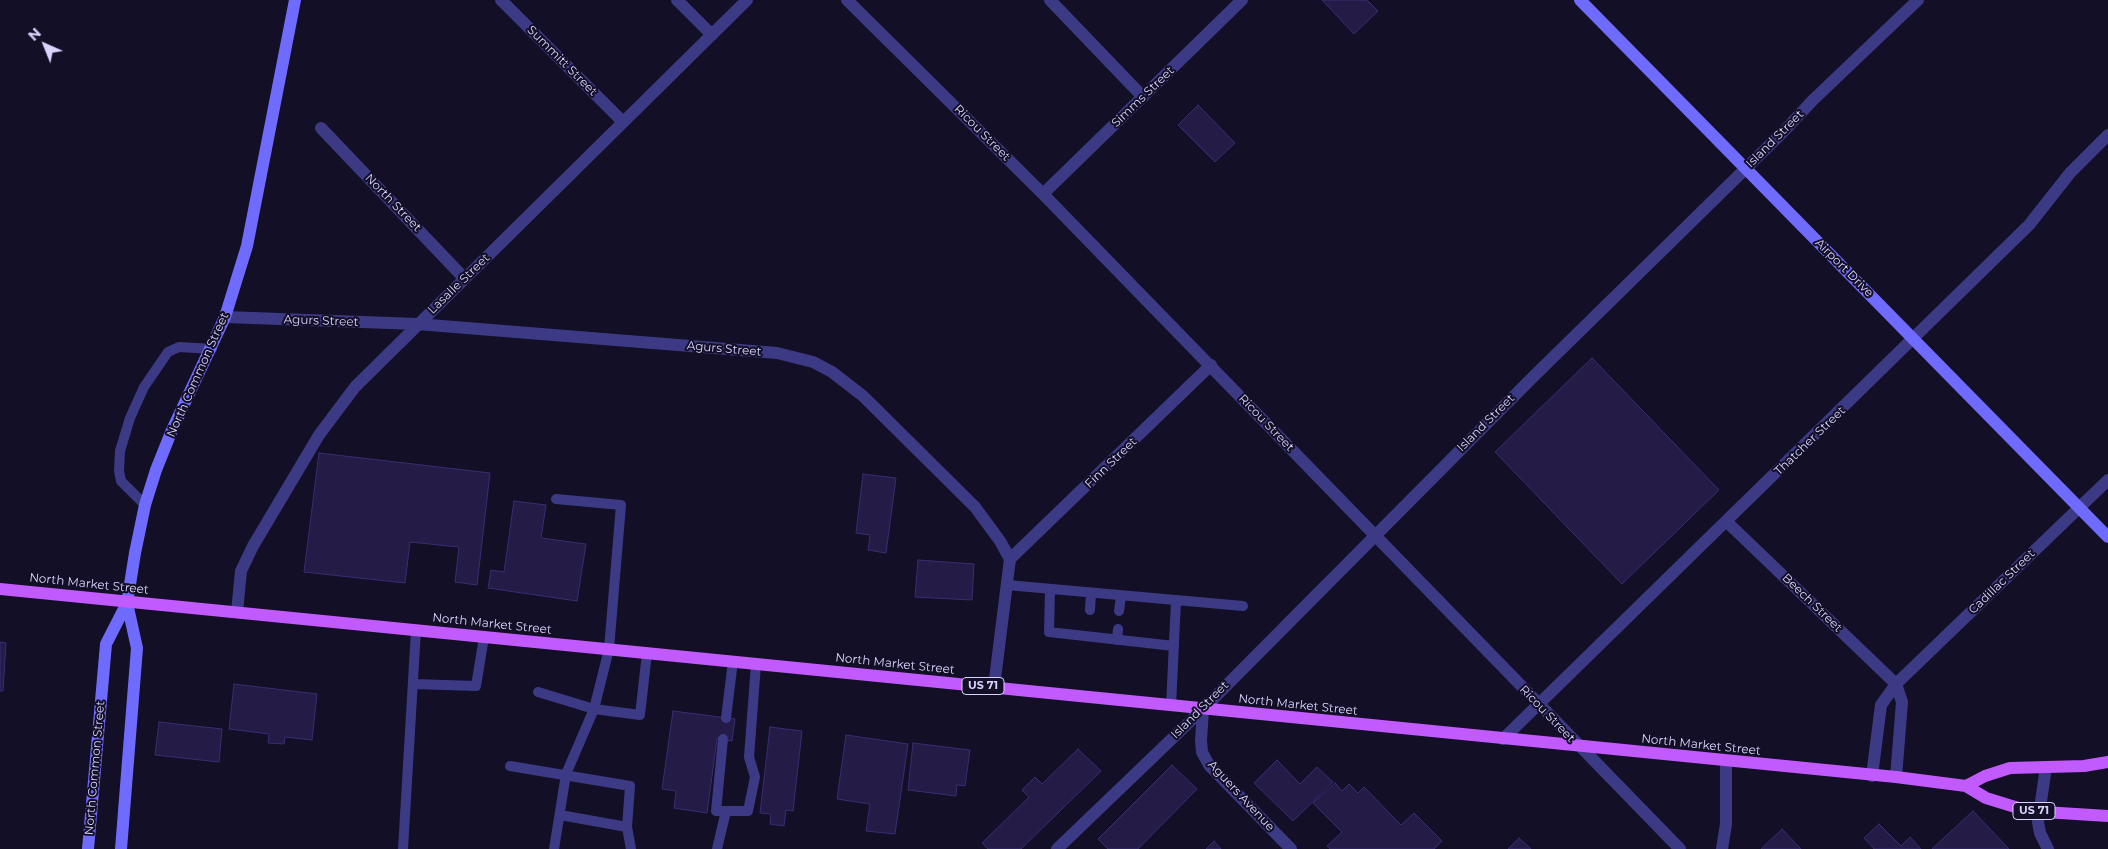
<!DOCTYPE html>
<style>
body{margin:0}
#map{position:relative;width:2108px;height:849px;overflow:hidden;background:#130f26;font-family:Montserrat,sans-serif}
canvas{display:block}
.north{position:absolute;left:20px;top:20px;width:50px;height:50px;-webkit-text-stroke:4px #130f26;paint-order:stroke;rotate:316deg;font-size:14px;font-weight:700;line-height:20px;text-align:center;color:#d9d4ff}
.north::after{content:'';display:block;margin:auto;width:18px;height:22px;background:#d9d4ff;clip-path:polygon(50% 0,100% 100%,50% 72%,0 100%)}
</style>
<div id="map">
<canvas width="2108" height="849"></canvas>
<div class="north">N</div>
</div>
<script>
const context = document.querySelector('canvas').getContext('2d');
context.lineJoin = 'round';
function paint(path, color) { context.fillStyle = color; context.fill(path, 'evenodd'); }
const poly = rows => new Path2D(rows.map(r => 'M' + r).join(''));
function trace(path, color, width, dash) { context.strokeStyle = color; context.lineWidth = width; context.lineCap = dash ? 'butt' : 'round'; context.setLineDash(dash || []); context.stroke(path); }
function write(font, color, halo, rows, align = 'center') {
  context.font = font + ' Montserrat,sans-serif'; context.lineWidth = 4; context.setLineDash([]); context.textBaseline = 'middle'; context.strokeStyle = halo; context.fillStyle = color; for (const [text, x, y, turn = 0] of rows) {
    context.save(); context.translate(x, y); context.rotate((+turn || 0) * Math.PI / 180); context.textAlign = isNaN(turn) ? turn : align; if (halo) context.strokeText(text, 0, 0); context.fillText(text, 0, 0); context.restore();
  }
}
const building = poly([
 [1322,0,1367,0,1378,11,1354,34,1322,0],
 [1198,105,1235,143,1215,162,1178,125,1198,105],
 [1592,358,1719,490,1622,584,1495,452,1592,358],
 [319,453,490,473,477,585,455,582,459,547,410,542,405,583,304,572,319,453],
 [863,474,896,478,886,553,868,550,870,535,856,533,863,474],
 [514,501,546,505,541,538,586,544,577,601,488,588,491,570,504,572,514,501],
 [918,560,974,564,972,600,915,597,918,560],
 [0,642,6,643,3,691,0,691,0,642],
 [234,684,317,694,312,740,285,737,284,744,268,743,269,734,229,729,234,684],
 [673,711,735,719,732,741,717,739,707,813,674,808,676,791,662,789,673,711],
 [159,722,222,729,219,762,155,755,159,722],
 [770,727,802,731,793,811,786,810,784,826,770,824,771,814,760,813,770,727],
 [846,735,908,744,895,834,866,831,870,804,837,799,846,735],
 [913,743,970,750,965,786,957,785,956,796,908,790,913,743],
 [1078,749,1101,771,1021,849,988,849,982,843,1029,797,1022,790,1035,777,1042,784,1078,749],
 [1277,760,1300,784,1317,767,1333,782,1293,821,1254,783,1277,760],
 [1172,765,1197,789,1138,849,1108,849,1098,839,1172,765],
 [1335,783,1342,791,1349,784,1358,793,1364,787,1401,825,1414,813,1442,841,1434,849,1330,849,1327,846,1342,832,1313,803,1335,783],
 [1973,811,2009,849,1932,849,1973,811],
 [1879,824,1901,846,1910,837,1921,849,1874,849,1864,838,1879,824],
 [1782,829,1801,849,1761,849,1782,829],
 [1519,838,1531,849,1508,849,1519,838],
 [1214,841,1221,849,1206,849,1214,841]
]);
paint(building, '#241b47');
trace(building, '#3b2d73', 1);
trace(poly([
 [145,505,121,481,119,471,120,451,130,418,144,387,168,352,179,347,212,349],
 [1007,585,1243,606],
 [1050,589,1049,632,1174,646],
 [1090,610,1091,593],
 [1119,611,1121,596],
 [1117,640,1118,629],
 [413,684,476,686,484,637],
 [538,692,594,709,640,715,647,653],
 [1171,706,1176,601],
 [726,718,733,661],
 [723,739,716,811,726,811],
 [510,766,630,786,627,827,560,815],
 [627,827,631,849],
 [403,849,416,630],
 [554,849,566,774,594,709,609,649,621,505,556,499],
 [717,849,726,811,748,811,755,777,749,757,756,664]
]), '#3d3a85', 10);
trace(poly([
 [501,0,623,122],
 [677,0,712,35],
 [847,0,1043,194,1680,849],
 [1050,0,1143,97],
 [321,128,464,278],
 [1043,194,1242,0],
 [225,317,417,324,777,353,813,362,832,372,863,396,975,507,1000,541,1010,559,994,687],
 [1727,522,1896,684],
 [1010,559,1211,365],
 [237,612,241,571,253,546,319,435,355,387,747,0],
 [1203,709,1201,741,1202,752,1209,765,1291,849],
 [1503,739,2029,225,2070,173,2108,135],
 [2046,767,2038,822,2040,833,2048,849],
 [1872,776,1881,705,1896,684,2108,480],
 [1896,777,1902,702,1896,684],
 [1057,849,1203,709,1533,377,1785,130,1813,100,1918,0],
 [1722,849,1726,824,1726,762]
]), '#3d3a85', 12);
trace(poly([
 [1580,0,2108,537],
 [88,849,106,644,127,603,135,553,145,505,156,470,172,430,225,317,247,246,295,0],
 [121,849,137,648,127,603]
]), '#6f6bff', 12);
trace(poly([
 [0,589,1896,777,1966,786,1986,798,2028,811,2108,816],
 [1966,786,1985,776,2010,768,2084,766,2108,762]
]), '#c25bff', 12);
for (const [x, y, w] of [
 [983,686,42],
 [2034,811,42]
]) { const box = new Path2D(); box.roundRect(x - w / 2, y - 8.5, w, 17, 4); context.fillStyle = '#130f26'; context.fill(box); trace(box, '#d9d4ff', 1); }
write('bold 11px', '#d9d4ff', null, [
 ["US 71",983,686],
 ["US 71",2034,811]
]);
write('12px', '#d9d4ff', '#130f26', [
 ["Summitt Street",562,61,45],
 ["Simms Street",1143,97,-44],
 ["Ricou Street",982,133,45],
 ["Island Street",1775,139,-45],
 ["North Street",393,203,46],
 ["Airport Drive",1844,268,45],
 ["Lasalle Street",459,284,-44],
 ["Agurs Street",321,321,2],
 ["Agurs Street",724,349,5],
 ["North Common Street",198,375,-66],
 ["Ricou Street",1266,423,46],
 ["Island Street",1486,423,-45],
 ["Thatcher Street",1810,441,-44],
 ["Finn Street",1111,463,-44],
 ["Cadillac Street",2002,582,-44],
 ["North Market Street",89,584,6],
 ["Beech Street",1812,603,44],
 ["North Market Street",492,624,6],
 ["North Market Street",895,664,6],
 ["North Market Street",1298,705,6],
 ["Island Street",1200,710,-45],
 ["Ricou Street",1547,714,46],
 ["North Market Street",1701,745,6],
 ["North Common Street",95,768,-85],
 ["Aguers Avenue",1241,796,47]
]);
</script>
